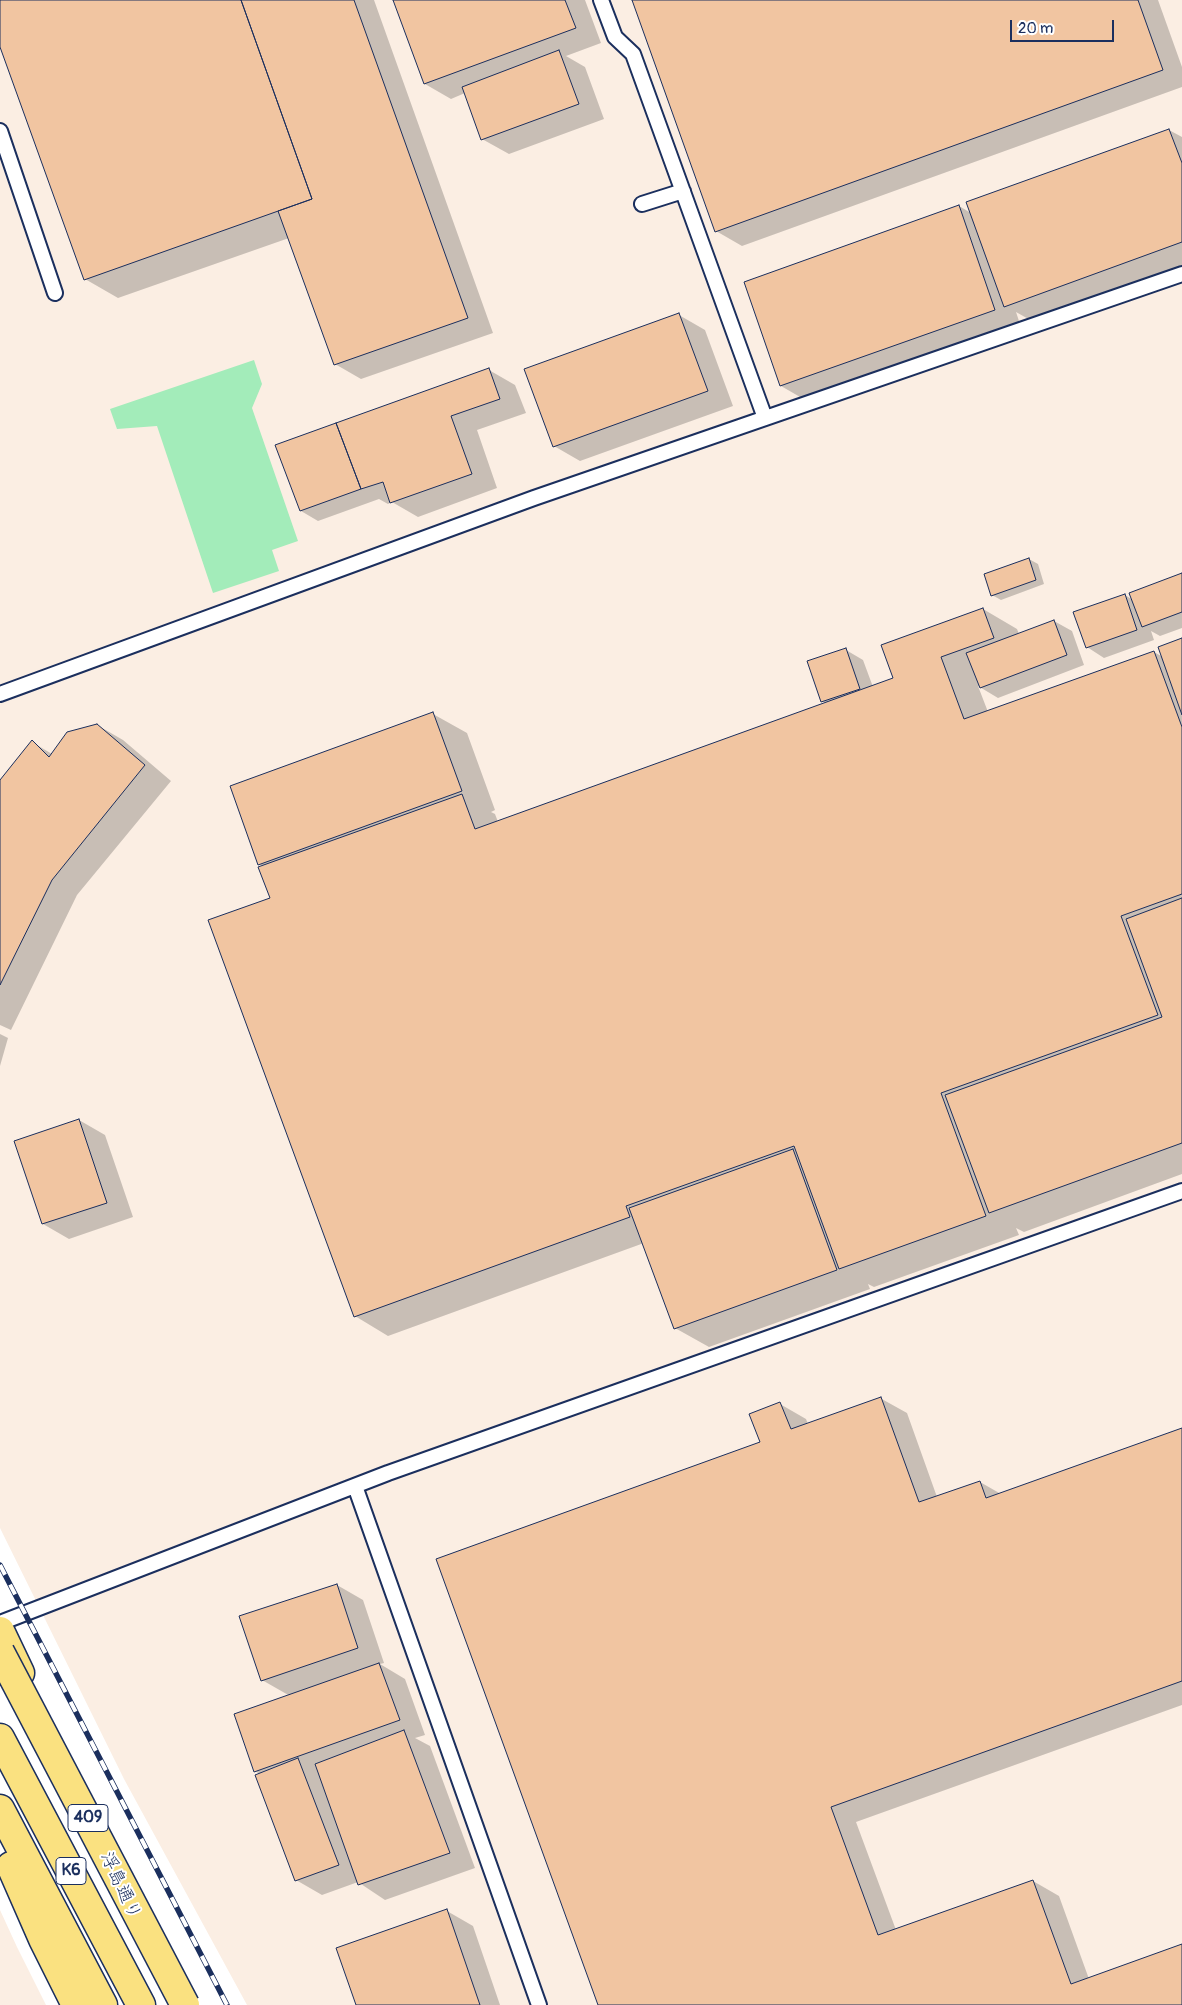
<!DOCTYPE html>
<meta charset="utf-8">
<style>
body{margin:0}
#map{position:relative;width:1182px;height:2005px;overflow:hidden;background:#fff;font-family:Pangolin,sans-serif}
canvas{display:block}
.scale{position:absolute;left:1010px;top:20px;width:104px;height:22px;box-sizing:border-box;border:2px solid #1b2f5e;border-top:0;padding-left:6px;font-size:15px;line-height:18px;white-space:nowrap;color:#1b2f5e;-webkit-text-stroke:4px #fff;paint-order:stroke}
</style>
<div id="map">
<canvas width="1182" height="2005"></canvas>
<div class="scale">20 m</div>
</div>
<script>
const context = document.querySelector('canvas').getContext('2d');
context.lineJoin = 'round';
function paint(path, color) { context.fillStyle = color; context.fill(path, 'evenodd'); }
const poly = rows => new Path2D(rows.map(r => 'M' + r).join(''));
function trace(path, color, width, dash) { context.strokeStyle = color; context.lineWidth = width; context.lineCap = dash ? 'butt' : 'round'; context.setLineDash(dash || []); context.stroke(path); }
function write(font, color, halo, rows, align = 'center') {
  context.font = font + ' Pangolin,"Klee One",sans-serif'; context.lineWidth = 4; context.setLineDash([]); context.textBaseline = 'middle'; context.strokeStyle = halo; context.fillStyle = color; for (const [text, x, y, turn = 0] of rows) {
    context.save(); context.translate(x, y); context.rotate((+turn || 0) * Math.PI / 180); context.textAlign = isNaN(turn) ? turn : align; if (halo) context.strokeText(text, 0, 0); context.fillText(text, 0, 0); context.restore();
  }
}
paint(poly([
 [0,0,1182,0,1182,2005,247,2005,124,1779,0,1528],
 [0,1910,17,1947,46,2005,0,2005]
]), '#fbeee3');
paint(poly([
 [254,360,262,384,252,408,298,541,272,550,279,571,213,593,157,426,117,429,110,409]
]), '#a3ecba');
paint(poly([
 [0,0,374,0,493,333,361,379,335,364,289,238,118,298,85,279,0,43],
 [394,0,585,0,601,43,566,56,585,67,604,119,509,154,482,139,465,93,451,99,425,84],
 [633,0,1158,0,1182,67,1182,87,742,246,716,231],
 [1169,130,1182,137,1182,266,1032,321,1016,312,1020,324,807,401,781,386,959,206,971,213],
 [679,315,705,330,733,406,580,461,554,446],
 [489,370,515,385,526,413,477,430,497,488,418,517,392,502,388,504,379,499,318,521,301,511],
 [1029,559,1038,564,1044,584,1001,600,992,595],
 [1182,575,1182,628,1160,636,1151,631,1154,640,1104,658,1087,647,1125,595,1133,600],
 [983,609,1017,629,1019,634,1054,621,1072,631,1084,665,998,698,978,686,988,712,1154,652,1163,657,1182,639,1182,1174,1024,1232,1016,1228,1019,1235,874,1287,868,1284,870,1289,709,1347,675,1328,644,1243,388,1336,355,1316,272,899,263,866,259,864,433,714,467,733,495,810,491,812,495,814,498,822,827,704,822,701,846,650,863,660,873,687,895,679],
 [97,725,123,740,171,781,77,895,11,1030,0,1025,0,782,32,742,52,754],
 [0,1034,8,1038,0,1066],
 [79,1120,105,1135,133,1217,69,1239,43,1224,16,1142],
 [880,1398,907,1413,937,1497,980,1482,1001,1494,1182,1429,1182,1705,856,1822,896,1930,1033,1881,1059,1896,1089,1979,1182,1945,1182,2005,599,2005,762,1443,780,1404,806,1419,808,1424],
 [337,1585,363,1600,384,1663,380,1664,405,1679,425,1735,415,1738,430,1746,475,1868,385,1900,358,1882,322,1895,296,1880,260,1774,255,1771,290,1696,262,1680],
 [447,1911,473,1926,500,2005,358,2005]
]), '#0003');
const building = poly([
 [0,0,241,0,312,199,84,280,0,47,0,0],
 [241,0,354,0,468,318,334,365,278,211,312,199,241,0],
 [393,0,565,0,576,28,424,84,393,0],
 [632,0,1138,0,1163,70,715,232,632,0],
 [559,50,579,104,481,140,462,87,559,50],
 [1169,129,1182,163,1182,242,1004,307,966,202,1169,129],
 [959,205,995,310,780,386,744,282,959,205],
 [679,313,708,391,553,447,524,369,679,313],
 [489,368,500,399,451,416,472,474,390,503,383,482,361,489,336,423,489,368],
 [336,423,361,489,300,511,275,445,336,423],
 [1029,558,1036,580,991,596,984,574,1029,558],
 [1182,573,1182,612,1142,627,1129,593,1182,573],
 [1125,594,1137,630,1086,648,1073,612,1125,594],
 [983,608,994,638,941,657,964,719,1154,651,1182,727,1182,894,1121,916,1158,1015,941,1093,986,1216,839,1269,794,1146,626,1206,630,1217,354,1317,208,920,270,898,258,867,462,794,475,829,893,678,881,645,983,608],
 [1054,620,1067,655,980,688,966,653,1054,620],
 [1182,638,1182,715,1158,647,1182,638],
 [846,648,860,689,821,702,807,661,846,648],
 [433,712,462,791,258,865,230,786,433,712],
 [97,724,145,765,52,880,0,985,0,780,32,740,49,757,67,732,97,724],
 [1182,898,1182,1143,989,1213,945,1095,1162,1017,1126,919,1182,898],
 [79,1119,107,1203,42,1224,14,1141,79,1119],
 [793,1149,837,1270,674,1329,629,1208,793,1149],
 [881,1397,919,1502,980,1481,986,1498,1182,1428,1182,1681,831,1807,878,1935,1033,1880,1071,1984,1182,1944,1182,2005,598,2005,436,1559,760,1442,749,1414,780,1402,791,1429,881,1397],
 [337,1584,358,1648,261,1681,239,1616,337,1584],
 [379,1663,400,1720,254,1772,234,1714,379,1663],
 [404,1730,450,1853,358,1885,315,1764,404,1730],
 [298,1758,339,1865,295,1881,255,1775,298,1758],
 [447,1909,480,2005,356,2005,336,1948,447,1909]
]);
paint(building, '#f1c5a1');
trace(building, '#1b2f5e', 1);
const lane = poly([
 [601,0,615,37,633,54,765,418],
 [0,131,55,293],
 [642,204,683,191],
 [0,694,534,498,1182,274],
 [355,1486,539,2005],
 [0,1623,388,1473,1182,1191]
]);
const highway = poly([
 [0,1631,20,1673],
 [0,1738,141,2005],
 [0,1809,103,2005],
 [11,1866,43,1939,76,2005]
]);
trace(lane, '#1b2f5e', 18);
trace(highway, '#1b2f5e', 31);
trace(lane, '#fff', 14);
trace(highway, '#fae180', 28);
const rail = poly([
 [0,1565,227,2005]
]);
trace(rail, '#1b2f5e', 5.5);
trace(rail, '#fff', 4, [11]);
const highwayBridge = poly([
 [0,1652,185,2005]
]);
trace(highwayBridge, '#1b2f5e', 31, []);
trace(highwayBridge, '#fae180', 28);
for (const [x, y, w] of [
 [88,1818,40],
 [71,1871,30]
]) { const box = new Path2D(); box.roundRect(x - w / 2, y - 13.5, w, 27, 4); context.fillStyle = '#fff'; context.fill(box); trace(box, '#1b2f5e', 1); }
write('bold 16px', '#1b2f5e', null, [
 ["409",88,1818],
 ["K6",71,1871]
]);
write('18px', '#1b2f5e', '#fff', [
 ["浮島通り",120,1886,65]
]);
</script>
